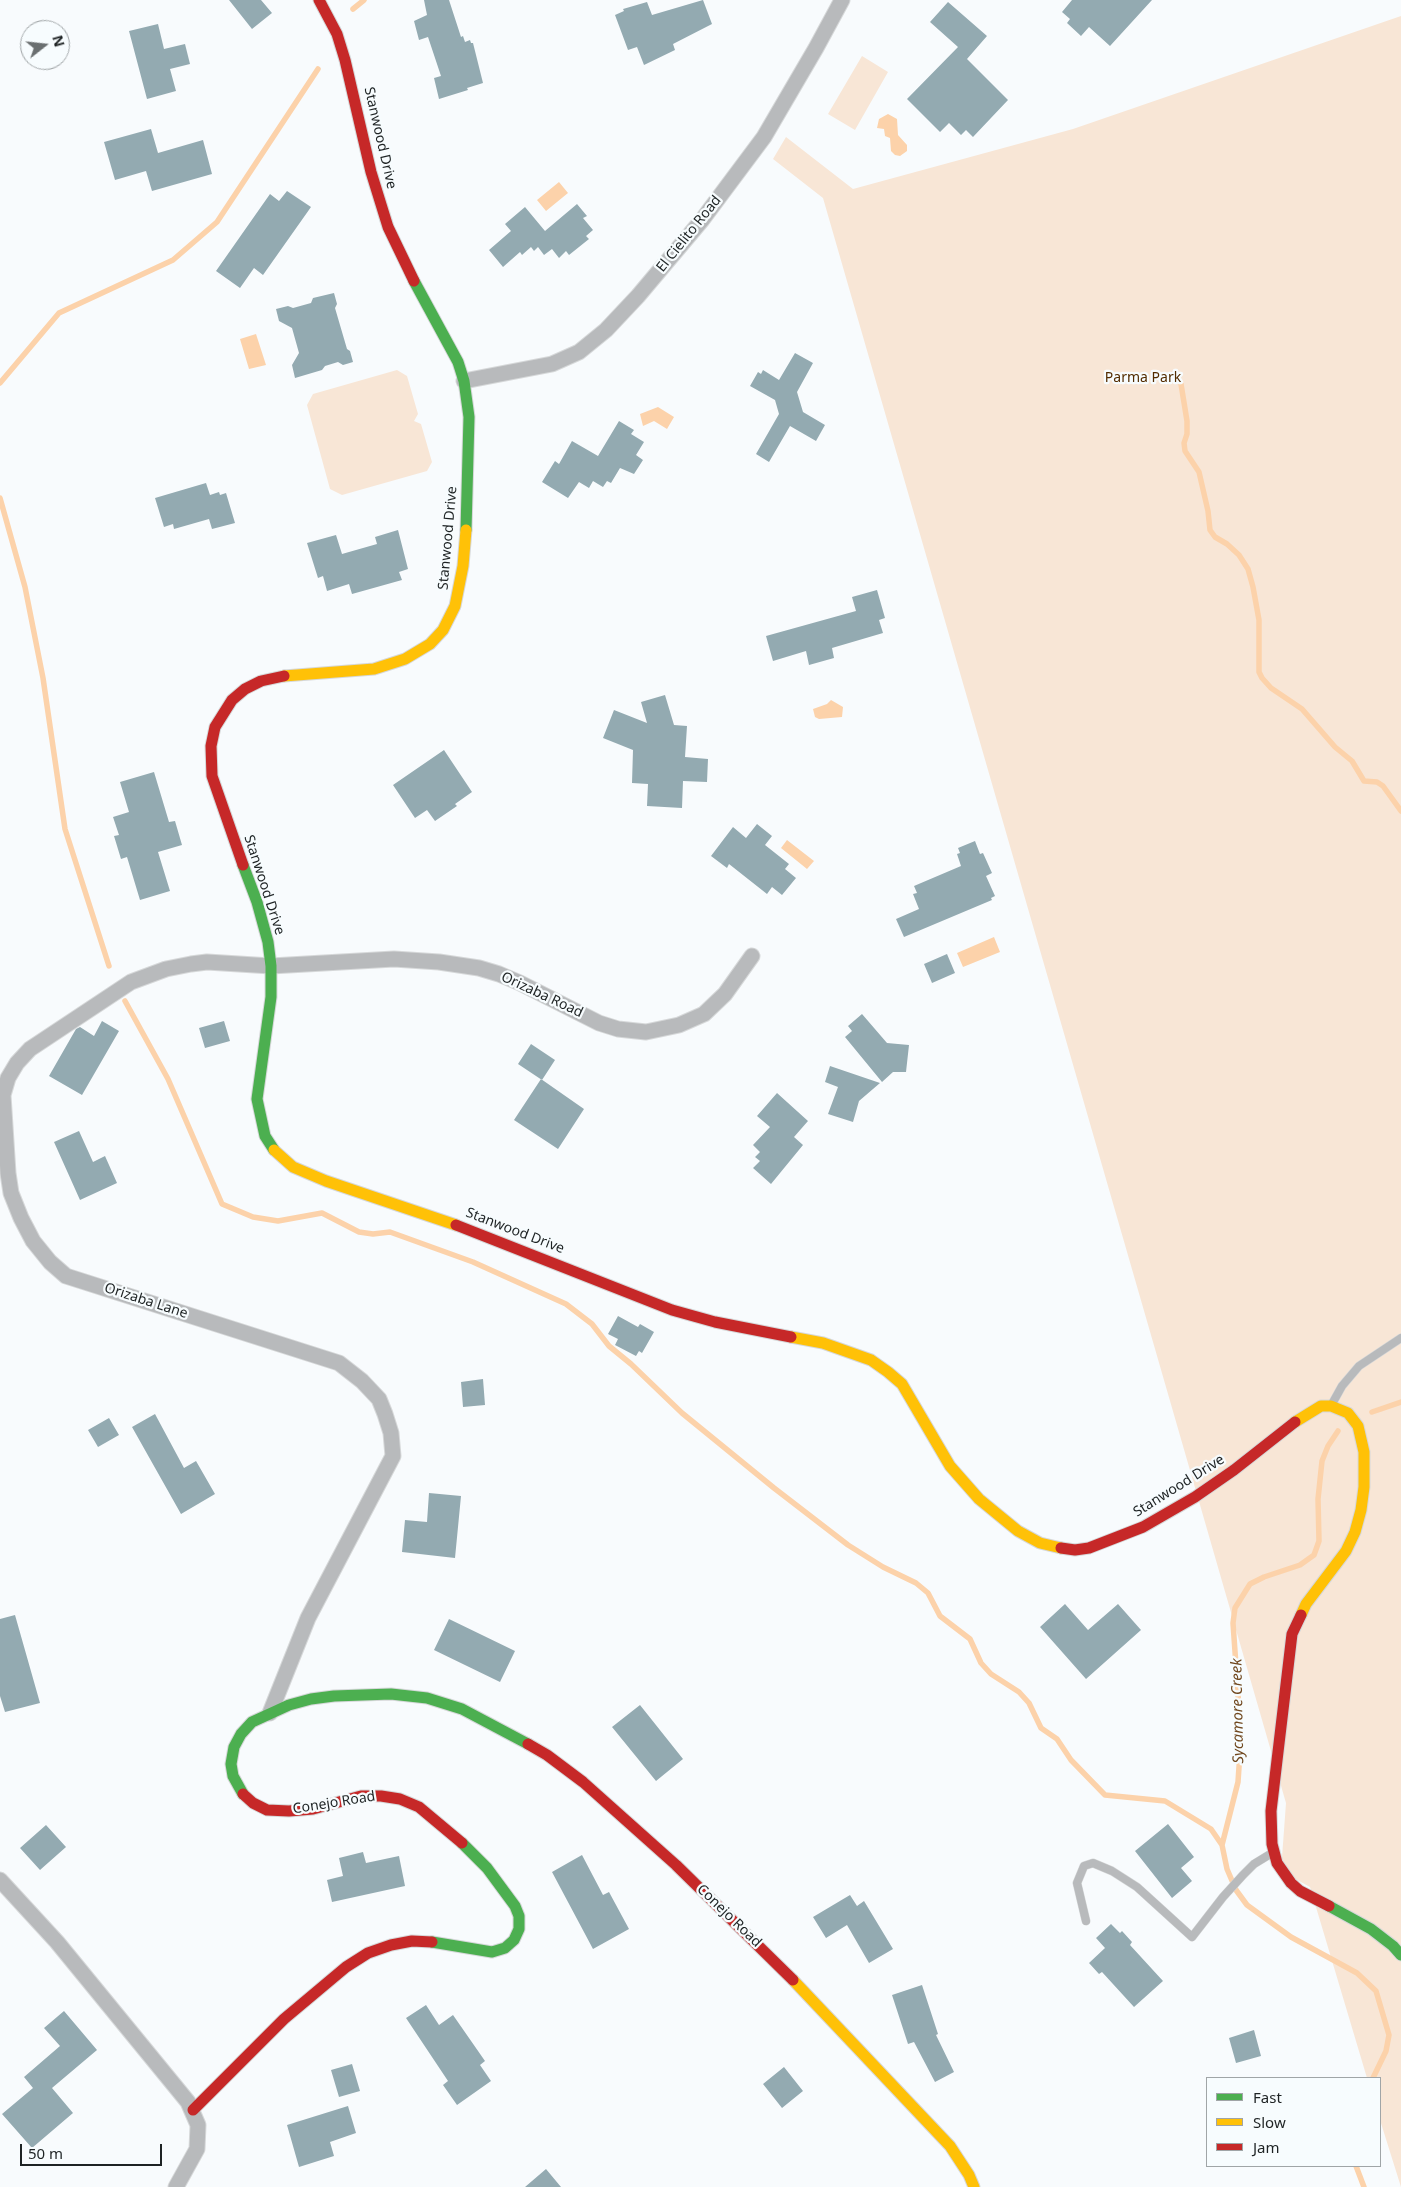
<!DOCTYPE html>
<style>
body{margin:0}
#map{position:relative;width:1401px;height:2187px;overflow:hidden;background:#f8fbfd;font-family:"Noto Sans",sans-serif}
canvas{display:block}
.legend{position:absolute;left:1206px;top:2077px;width:175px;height:90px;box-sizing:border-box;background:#f7fcfe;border:1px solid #a0a5a7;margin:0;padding:6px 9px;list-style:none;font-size:15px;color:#1e2324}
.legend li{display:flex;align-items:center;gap:10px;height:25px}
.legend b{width:25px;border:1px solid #a0a5a7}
.north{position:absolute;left:20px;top:20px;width:50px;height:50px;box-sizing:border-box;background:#f7fcfe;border:1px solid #a0a5a7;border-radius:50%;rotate:74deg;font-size:14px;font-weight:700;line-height:20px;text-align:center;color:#1e2324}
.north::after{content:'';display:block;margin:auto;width:18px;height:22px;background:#6a6f70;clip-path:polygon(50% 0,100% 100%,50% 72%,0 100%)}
.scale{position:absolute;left:20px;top:2144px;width:142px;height:22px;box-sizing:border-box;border:2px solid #1e2324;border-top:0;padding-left:6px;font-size:15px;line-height:18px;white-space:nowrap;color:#1e2324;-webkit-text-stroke:4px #f7fcfe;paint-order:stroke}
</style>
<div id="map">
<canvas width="1401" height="2187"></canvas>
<ul class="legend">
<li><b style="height:6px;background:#4caf50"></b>Fast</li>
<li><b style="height:6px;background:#ffc107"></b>Slow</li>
<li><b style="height:6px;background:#c62828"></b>Jam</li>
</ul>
<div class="north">N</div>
<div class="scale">50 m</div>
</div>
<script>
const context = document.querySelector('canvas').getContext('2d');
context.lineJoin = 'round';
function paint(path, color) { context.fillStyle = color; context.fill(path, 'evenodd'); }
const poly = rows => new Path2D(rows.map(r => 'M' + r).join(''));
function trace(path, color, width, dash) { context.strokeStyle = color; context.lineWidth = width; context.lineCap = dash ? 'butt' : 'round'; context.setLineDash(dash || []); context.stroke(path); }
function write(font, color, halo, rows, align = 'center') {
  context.font = font + ' "Noto Sans",sans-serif'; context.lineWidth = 4.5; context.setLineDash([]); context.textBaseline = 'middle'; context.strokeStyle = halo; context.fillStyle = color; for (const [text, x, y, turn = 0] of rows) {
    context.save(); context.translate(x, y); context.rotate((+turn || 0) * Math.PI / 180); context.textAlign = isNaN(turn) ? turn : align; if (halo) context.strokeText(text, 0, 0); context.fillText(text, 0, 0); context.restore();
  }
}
paint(poly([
 [1401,16,1401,2187,1380,2120,1380,2078,1367,2078,1310,1887,1281,1871,1286,1803,823,198,773,159,786,137,853,189,1073,129],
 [862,56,888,72,855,130,828,114],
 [397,370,407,376,418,414,414,421,421,424,432,462,427,471,342,495,330,489,307,405,313,394]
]), '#f8e6d6');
paint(poly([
 [888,114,897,119,898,135,907,145,907,151,900,156,895,155,891,151,890,138,885,136,884,129,877,128,879,119],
 [559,182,568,193,546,211,537,200],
 [256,334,266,365,249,369,240,339],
 [658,407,674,417,667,429,654,421,643,426,640,414],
 [831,700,843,707,842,717,819,719,815,717,813,709,827,704],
 [787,840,814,861,807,869,781,848],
 [994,937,1000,952,963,967,957,953]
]), '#fcd2aa');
trace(poly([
 [353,9,364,0],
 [0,383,59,313,173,260,217,222,318,69],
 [1181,384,1187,421,1187,434,1184,443,1185,451,1199,472,1208,511,1210,530,1215,537,1227,544,1239,555,1248,569,1253,587,1259,620,1259,672,1262,678,1271,688,1302,709,1335,747,1352,761,1364,781,1377,782,1383,786,1401,811],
 [0,498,25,587,43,678,65,829,109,966],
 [125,1001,168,1079,222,1204,253,1217,278,1221,322,1213,359,1232,373,1234,390,1232,473,1262,566,1304,592,1324,609,1346,631,1364,682,1413,774,1488,848,1545,883,1567,916,1583,928,1593,940,1616,970,1639,981,1663,991,1674,1019,1692,1029,1703,1041,1728,1057,1739,1071,1760,1105,1795,1165,1801,1211,1829,1222,1845],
 [1372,1412,1401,1402],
 [1338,1431,1328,1446,1322,1461,1318,1499,1319,1541,1314,1555,1300,1565,1264,1577,1250,1584,1235,1608,1233,1623,1241,1737,1238,1782,1222,1845,1227,1869,1236,1890,1247,1905,1291,1937,1357,1973,1376,1991,1389,2035,1386,2051,1373,2078],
 [1356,2166,1364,2187]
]), '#fcd2aa', 5.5);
paint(poly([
 [229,0,261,0,272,13,252,29],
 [424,0,449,0,461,37,463,36,465,42,470,40,471,43,473,43,483,83,467,88,468,90,439,99,434,78,441,76,428,37,419,40,414,21,427,15],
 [703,0,712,24,673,44,675,50,644,65,637,47,628,50,615,15,624,11,623,9,647,2,652,15],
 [1072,0,1152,0,1110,46,1089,27,1081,36,1067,23,1070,19,1062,12],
 [948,2,987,36,967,59,1008,100,973,137,966,130,961,135,949,123,940,132,907,99,958,47,930,22],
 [158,24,164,49,185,44,190,64,170,69,176,91,147,99,129,31],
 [151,129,158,153,203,140,212,174,152,191,146,171,115,180,104,142],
 [287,191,311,207,263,275,254,268,240,288,216,271,270,194,279,201],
 [577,204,587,216,583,218,593,230,586,236,589,239,569,255,566,251,559,258,552,249,544,255,538,247,534,251,531,247,522,255,520,252,503,267,489,250,511,231,505,224,525,207,545,231],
 [334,293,337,304,335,308,347,349,350,351,353,362,343,365,338,362,325,366,322,370,295,378,292,365,299,353,292,328,279,321,276,309,288,306,293,308,311,303,313,298],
 [795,353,813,363,797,392,803,412,825,425,816,441,790,426,769,462,756,454,779,414,775,400,750,386,758,372,761,374,763,370,779,380],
 [619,421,634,430,631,434,644,442,636,455,643,460,634,474,620,468,611,483,607,481,603,487,593,481,589,488,579,482,568,498,542,482,555,461,559,464,572,441,598,456],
 [206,483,210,495,219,492,220,495,226,493,235,523,212,529,209,519,174,529,173,524,164,527,155,498],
 [398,530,408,569,399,572,402,580,352,594,349,584,327,591,323,576,318,578,307,543,336,535,342,554,377,544,375,537],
 [877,590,885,618,879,620,883,633,832,648,834,658,809,665,806,651,773,661,766,636,856,611,852,597],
 [665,695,674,725,687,726,685,757,708,759,707,782,683,781,682,808,647,806,648,784,632,783,633,750,603,738,614,710,647,723,641,702],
 [444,750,472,792,455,804,457,806,435,821,427,810,415,818,393,785],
 [154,772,169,822,175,821,182,845,158,852,170,891,140,900,127,857,121,859,114,836,119,835,113,817,129,812,120,782],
 [757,824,772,836,765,845,789,864,785,869,796,878,782,895,772,887,767,894,729,864,727,868,711,856,733,827,746,838],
 [975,841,980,854,983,853,992,873,986,876,995,896,991,898,992,900,904,937,896,919,919,909,913,894,917,893,914,886,961,866,957,854,960,853,958,848],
 [947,954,955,973,932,983,924,964],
 [862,1014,887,1043,909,1045,906,1072,893,1072,882,1082,845,1037,852,1031,848,1026],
 [102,1021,119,1031,82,1095,49,1076,76,1029,80,1027,94,1036],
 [224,1021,230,1041,205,1048,199,1028],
 [531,1044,555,1060,542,1080,518,1064],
 [830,1066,880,1083,859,1101,853,1122,828,1114,838,1087,825,1082],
 [541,1079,584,1109,558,1149,514,1120],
 [777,1093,808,1121,794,1137,803,1145,771,1184,753,1168,760,1161,755,1157,760,1152,753,1145,770,1127,757,1116],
 [79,1131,93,1162,105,1156,117,1183,80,1200,54,1142],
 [618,1316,638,1327,640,1324,654,1332,642,1353,639,1351,636,1356,615,1345,618,1339,608,1334],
 [483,1379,485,1405,463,1407,461,1382],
 [155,1414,184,1468,196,1461,215,1494,181,1514,132,1427],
 [109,1418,119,1435,98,1447,88,1430],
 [429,1493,461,1496,455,1558,402,1552,405,1520,427,1522],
 [1065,1604,1088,1630,1118,1604,1141,1630,1086,1679,1040,1627],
 [15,1615,40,1703,5,1712,0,1696,0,1619],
 [449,1619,515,1651,500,1682,434,1650],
 [640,1705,683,1759,656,1781,612,1727],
 [1168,1824,1194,1857,1181,1868,1192,1881,1172,1898,1135,1851],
 [46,1825,66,1847,40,1870,20,1848],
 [363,1852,366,1863,399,1856,405,1886,332,1902,327,1880,343,1876,339,1858],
 [582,1855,603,1895,609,1892,629,1929,593,1949,552,1872],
 [850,1895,857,1906,864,1901,893,1949,869,1963,847,1925,826,1938,813,1917],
 [1111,1924,1120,1933,1122,1931,1132,1942,1130,1945,1163,1981,1134,2007,1102,1972,1099,1974,1089,1963,1105,1948,1096,1938],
 [922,1985,938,2034,936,2035,954,2072,935,2082,914,2042,908,2044,892,1995],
 [426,2005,439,2025,453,2015,485,2061,480,2065,491,2081,457,2105,443,2085,448,2081,406,2018],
 [64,2011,97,2050,52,2088,73,2113,32,2148,2,2114,33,2088,24,2077,60,2046,44,2028],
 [1254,2030,1261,2056,1236,2063,1229,2038],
 [352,2064,360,2091,339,2097,331,2070],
 [784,2067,803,2091,782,2108,763,2084],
 [348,2106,356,2133,330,2142,334,2156,299,2167,287,2125],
 [546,2169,561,2187,525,2187]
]), '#93aab1');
const lane = poly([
 [1332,1404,1342,1386,1359,1366,1401,1338],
 [1086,1921,1077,1883,1084,1866,1093,1863,1112,1871,1137,1887,1192,1937,1223,1897,1243,1875,1254,1864,1272,1853]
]);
const street = poly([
 [464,381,552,364,579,352,606,330,638,296,702,220,764,137,816,48,842,0],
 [270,1713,308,1618,393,1456,391,1433,385,1414,379,1399,362,1381,339,1363,66,1276,50,1262,33,1241,21,1218,11,1193,8,1173,3,1095,8,1078,17,1063,30,1049,131,982,166,969,191,964,207,962,271,966,394,959,439,962,479,968,499,974,520,983,599,1023,618,1029,646,1032,679,1025,704,1014,725,994,752,956],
 [0,1880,57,1942,188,2102,198,2125,197,2149,176,2187]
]);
const fast = poly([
 [414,281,458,362,464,381,469,417,466,530],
 [243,865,257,902,268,942,271,966,271,997,257,1099,265,1136,274,1150],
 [243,1794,233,1776,231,1764,234,1747,241,1734,252,1722,289,1705,311,1699,334,1696,391,1694,427,1698,462,1709,528,1744],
 [1329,1906,1371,1929,1393,1946,1401,1955],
 [432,1942,492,1952,505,1948,514,1940,519,1929,519,1916,515,1906,487,1868,462,1843]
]);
const slow = poly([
 [284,676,374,669,405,659,430,644,443,630,455,606,463,566,466,530],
 [274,1150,293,1167,326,1181,456,1225],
 [791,1337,823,1343,871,1360,888,1372,902,1384,950,1466,979,1499,1018,1531,1040,1543,1061,1548],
 [1295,1422,1321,1406,1331,1406,1348,1413,1358,1426,1364,1452,1364,1487,1361,1510,1355,1532,1346,1551,1306,1604,1301,1615],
 [793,1980,950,2146,969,2175,974,2187]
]);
const jam = poly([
 [319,0,337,34,345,60,371,172,388,227,414,281],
 [243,865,212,776,211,746,215,727,232,700,245,689,261,681,284,676],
 [456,1225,672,1310,715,1322,791,1337],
 [1061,1548,1075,1550,1089,1548,1143,1527,1195,1497,1234,1470,1295,1422],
 [1301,1615,1292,1634,1271,1811,1272,1844,1277,1863,1291,1883,1300,1891,1329,1906],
 [528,1744,547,1755,583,1782,676,1865,793,1980],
 [243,1794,253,1803,267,1810,289,1811,313,1809,361,1796,381,1796,400,1799,419,1807,462,1843],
 [193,2110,284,2019,346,1967,368,1953,391,1945,412,1941,432,1942]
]);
trace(lane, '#d6d8d9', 9);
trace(street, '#d6d8d9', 17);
trace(fast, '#d6d8d9', 13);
trace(slow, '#d6d8d9', 13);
trace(jam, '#d6d8d9', 13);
trace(lane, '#b8babc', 8);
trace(street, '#b8babc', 15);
trace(fast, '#4caf50', 11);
trace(slow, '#ffc107', 11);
trace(jam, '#c62828', 11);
write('14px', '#1e2324', '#f7fcfe', [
 ["Stanwood Drive",380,138,77],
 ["El Cielito Road",689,234,-51],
 ["Stanwood Drive",448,538,-85],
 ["Stanwood Drive",264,885,72],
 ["Orizaba Road",542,995,25],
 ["Stanwood Drive",515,1231,21],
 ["Orizaba Lane",146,1301,18],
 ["Stanwood Drive",1179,1486,-32],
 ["Conejo Road",334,1803,-9],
 ["Conejo Road",729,1916,44]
]);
write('14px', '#532c00', '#f7fcfe', [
 ["Parma Park",1143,378]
]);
write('italic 15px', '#70471e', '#f7fcfe', [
 ["Sycamore Creek",1238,1711,-91]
]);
</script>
